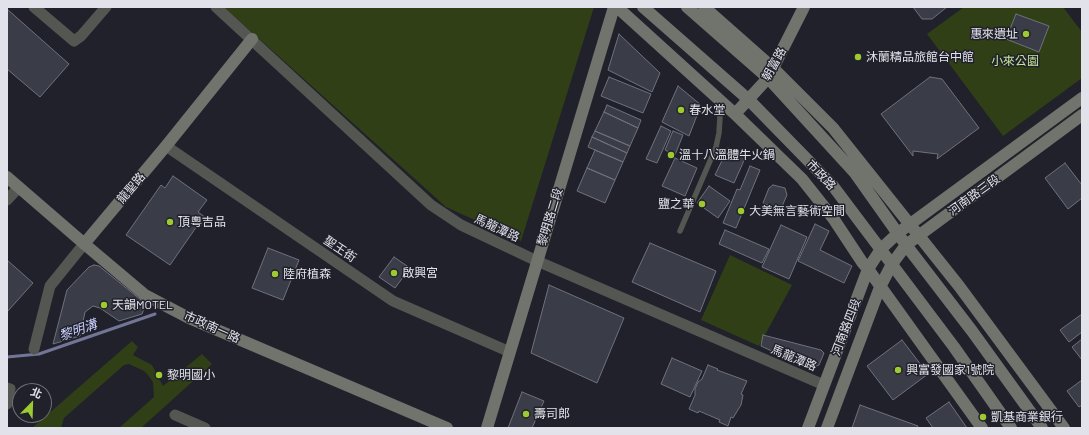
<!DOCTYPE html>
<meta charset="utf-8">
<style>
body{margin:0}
#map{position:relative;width:1089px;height:435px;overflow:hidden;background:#20212b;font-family:Barlow,"Noto Sans TC",sans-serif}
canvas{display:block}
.frame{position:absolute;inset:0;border:8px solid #e2e3ea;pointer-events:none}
.north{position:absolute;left:12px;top:383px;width:40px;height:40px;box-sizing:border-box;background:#20212b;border:1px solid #6e6f77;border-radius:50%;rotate:23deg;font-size:11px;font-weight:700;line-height:16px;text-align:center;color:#e2e3ea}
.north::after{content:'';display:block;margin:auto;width:14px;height:18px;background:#9dca30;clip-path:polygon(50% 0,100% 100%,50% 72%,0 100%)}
</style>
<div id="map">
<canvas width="1089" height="435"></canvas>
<div class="frame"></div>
<div class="north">北</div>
</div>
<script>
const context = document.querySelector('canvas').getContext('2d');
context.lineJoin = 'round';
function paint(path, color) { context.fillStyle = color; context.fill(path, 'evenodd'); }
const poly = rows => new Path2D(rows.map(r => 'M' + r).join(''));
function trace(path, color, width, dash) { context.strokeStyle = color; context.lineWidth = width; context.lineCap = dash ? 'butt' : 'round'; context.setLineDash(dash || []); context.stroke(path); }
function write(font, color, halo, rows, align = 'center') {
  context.font = font + ' Barlow,"Noto Sans TC",sans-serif'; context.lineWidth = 3; context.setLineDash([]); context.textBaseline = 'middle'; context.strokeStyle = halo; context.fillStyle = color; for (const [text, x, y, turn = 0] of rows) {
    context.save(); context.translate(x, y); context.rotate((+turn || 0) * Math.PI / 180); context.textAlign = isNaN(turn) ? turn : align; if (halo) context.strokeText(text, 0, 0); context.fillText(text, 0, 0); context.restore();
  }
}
paint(poly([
 [224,7,594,7,521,241,446,207],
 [964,7,1063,7,1082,32,1082,78,1003,136,927,34],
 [730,255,792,285,759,346,701,320],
 [132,341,138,347,133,355,152,365,163,386,202,354,212,364,141,428,119,428,154,397,153,382,148,375,144,371,129,364,124,365,64,418,61,428,32,428]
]), '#313f16');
trace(poly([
 [7,357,39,354,155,314]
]), '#727596', 3);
const building = poly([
 [913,7,947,7,932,19,922,19,913,7],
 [7,9,69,64,40,97,7,69,7,9],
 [1016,14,1049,26,1039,52,1006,39,1016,14],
 [619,34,660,73,652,92,608,70,619,34],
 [609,77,651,94,643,113,601,96,609,77],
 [930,77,942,79,979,128,937,159,938,154,913,151,913,156,881,114,930,77],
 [678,86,701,105,689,136,662,122,678,86],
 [607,105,641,120,638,128,604,112,607,105],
 [604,112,638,128,630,146,595,131,604,112],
 [661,126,671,131,657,163,646,159,661,126],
 [595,131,630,146,627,153,592,137,595,131],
 [673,131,683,135,675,155,665,150,673,131],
 [592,137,627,153,623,162,588,147,592,137],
 [728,148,746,156,734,183,715,175,728,148],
 [595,150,623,162,615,180,587,168,595,150],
 [675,158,697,168,685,196,662,186,675,158],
 [1065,163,1082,185,1082,198,1068,209,1045,178,1065,163],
 [750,166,760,170,736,228,723,223,737,189,740,190,750,166],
 [587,168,615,180,605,203,577,191,587,168],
 [173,176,207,200,198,212,206,218,200,227,197,226,170,265,126,235,161,185,165,188,173,176],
 [773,185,785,188,787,195,780,211,763,203,769,188,773,185],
 [709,186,730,201,718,218,697,203,709,186],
 [815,224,829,231,820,250,852,266,844,283,798,261,815,224],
 [781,225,807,237,789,279,762,267,781,225],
 [725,230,769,249,762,263,719,244,725,230],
 [650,243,716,271,700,312,632,282,650,243],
 [268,248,299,260,283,300,252,288,268,248],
 [394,257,410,268,395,288,379,277,394,257],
 [7,260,33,283,7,312,7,260],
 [94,265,99,266,146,304,142,314,119,321,100,308,93,306,85,312,80,336,53,344,67,290,89,267,94,265],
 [549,285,624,318,597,383,531,353,549,285],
 [1082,314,1082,332,1069,342,1060,330,1082,314],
 [763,335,821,350,824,353,819,365,810,369,761,346,763,335],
 [1082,339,1082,360,1072,347,1082,339],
 [902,340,928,374,893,400,867,366,902,340],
 [672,358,702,371,690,397,661,384,672,358],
 [708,365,718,369,717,370,747,381,741,394,743,395,741,405,733,418,731,417,728,426,719,422,720,420,699,411,698,413,689,409,695,395,695,389,698,382,702,379,708,365],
 [1082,380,1082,405,1079,407,1067,391,1082,380],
 [522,392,544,401,532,428,508,428,522,392],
 [949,402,967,428,933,428,926,418,949,402],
 [860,405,918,426,917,428,852,428,860,405]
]);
paint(building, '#3a3c47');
trace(building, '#6f717d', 1);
trace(poly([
 [680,231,716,147,719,133,720,117,716,99]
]), '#545651', 5.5);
trace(poly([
 [34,7,74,41,81,36,106,7],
 [216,7,431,205,461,225,537,261,824,385],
 [166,146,393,301,510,352],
 [7,200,19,187],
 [34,349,50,286,84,244],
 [7,388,10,389,7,404],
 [175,415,205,428]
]), '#545651', 11);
trace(poly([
 [617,7,735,114,802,179,833,218,862,262,868,269,982,428],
 [643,7,749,100,833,186,954,347,1011,428],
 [687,7,768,78,855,173,906,245,972,331,1042,428],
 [704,7,773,68,833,128,959,286,1064,428],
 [735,114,768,78,804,7],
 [7,177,88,247,145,295,189,318,447,428],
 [84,244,166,146,252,39],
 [487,428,614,7],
 [808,428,868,269,881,249,898,233,1082,98],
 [827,428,880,287,892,264,906,245,1082,115]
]), '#70746c', 12);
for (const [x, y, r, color] of [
 [1026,34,4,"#9dca30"],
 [858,57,4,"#9dca30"],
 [681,110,4,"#9dca30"],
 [671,155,4,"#9dca30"],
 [702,204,4,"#9dca30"],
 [741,211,4,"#9dca30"],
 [170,222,4,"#9dca30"],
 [394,273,4,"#9dca30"],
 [275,274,4,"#9dca30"],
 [104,305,4,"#9dca30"],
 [898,370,4,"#9dca30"],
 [159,375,4,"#9dca30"],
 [526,414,4,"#9dca30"],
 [983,417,4,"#9dca30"]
]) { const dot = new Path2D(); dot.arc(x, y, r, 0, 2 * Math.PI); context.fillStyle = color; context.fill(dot); trace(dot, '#20212b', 1.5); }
write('12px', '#e2e3ea', '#20212b', [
 ["惠來遺址",1018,34,"right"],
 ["沐蘭精品旅館台中館",866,57],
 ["春水堂",689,110],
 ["溫十八溫體牛火鍋",679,155],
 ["鹽之華",694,204,"right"],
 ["大美無言藝術空間",749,211],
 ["頂粵吉品",178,222],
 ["啟興宮",402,273],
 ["陸府植森",283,274],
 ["天韻MOTEL",112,305],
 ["興富發國家1號院",906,370],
 ["黎明國小",167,375],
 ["壽司郎",534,414],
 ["凱基商業銀行",991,417]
], 'left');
write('12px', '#c9e69a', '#20212b', [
 ["小來公園",1015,61]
]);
write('12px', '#e2e3ea', '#20212b', [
 ["朝富路",774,64,-61],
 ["市政路",821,175,47],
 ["龍聖路",131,188,-50],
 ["河南路三段",974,195,-36],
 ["黎明路二段",550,217,-73],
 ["馬龍潭路",497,228,25],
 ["聖王街",340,249,34],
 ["市政南一路",212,327,24],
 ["河南路四段",846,327,-69],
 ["馬龍潭路",794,358,23]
]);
write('italic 13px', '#cbd2ff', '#20212b', [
 ["黎明溝",78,330,-19]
]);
</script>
